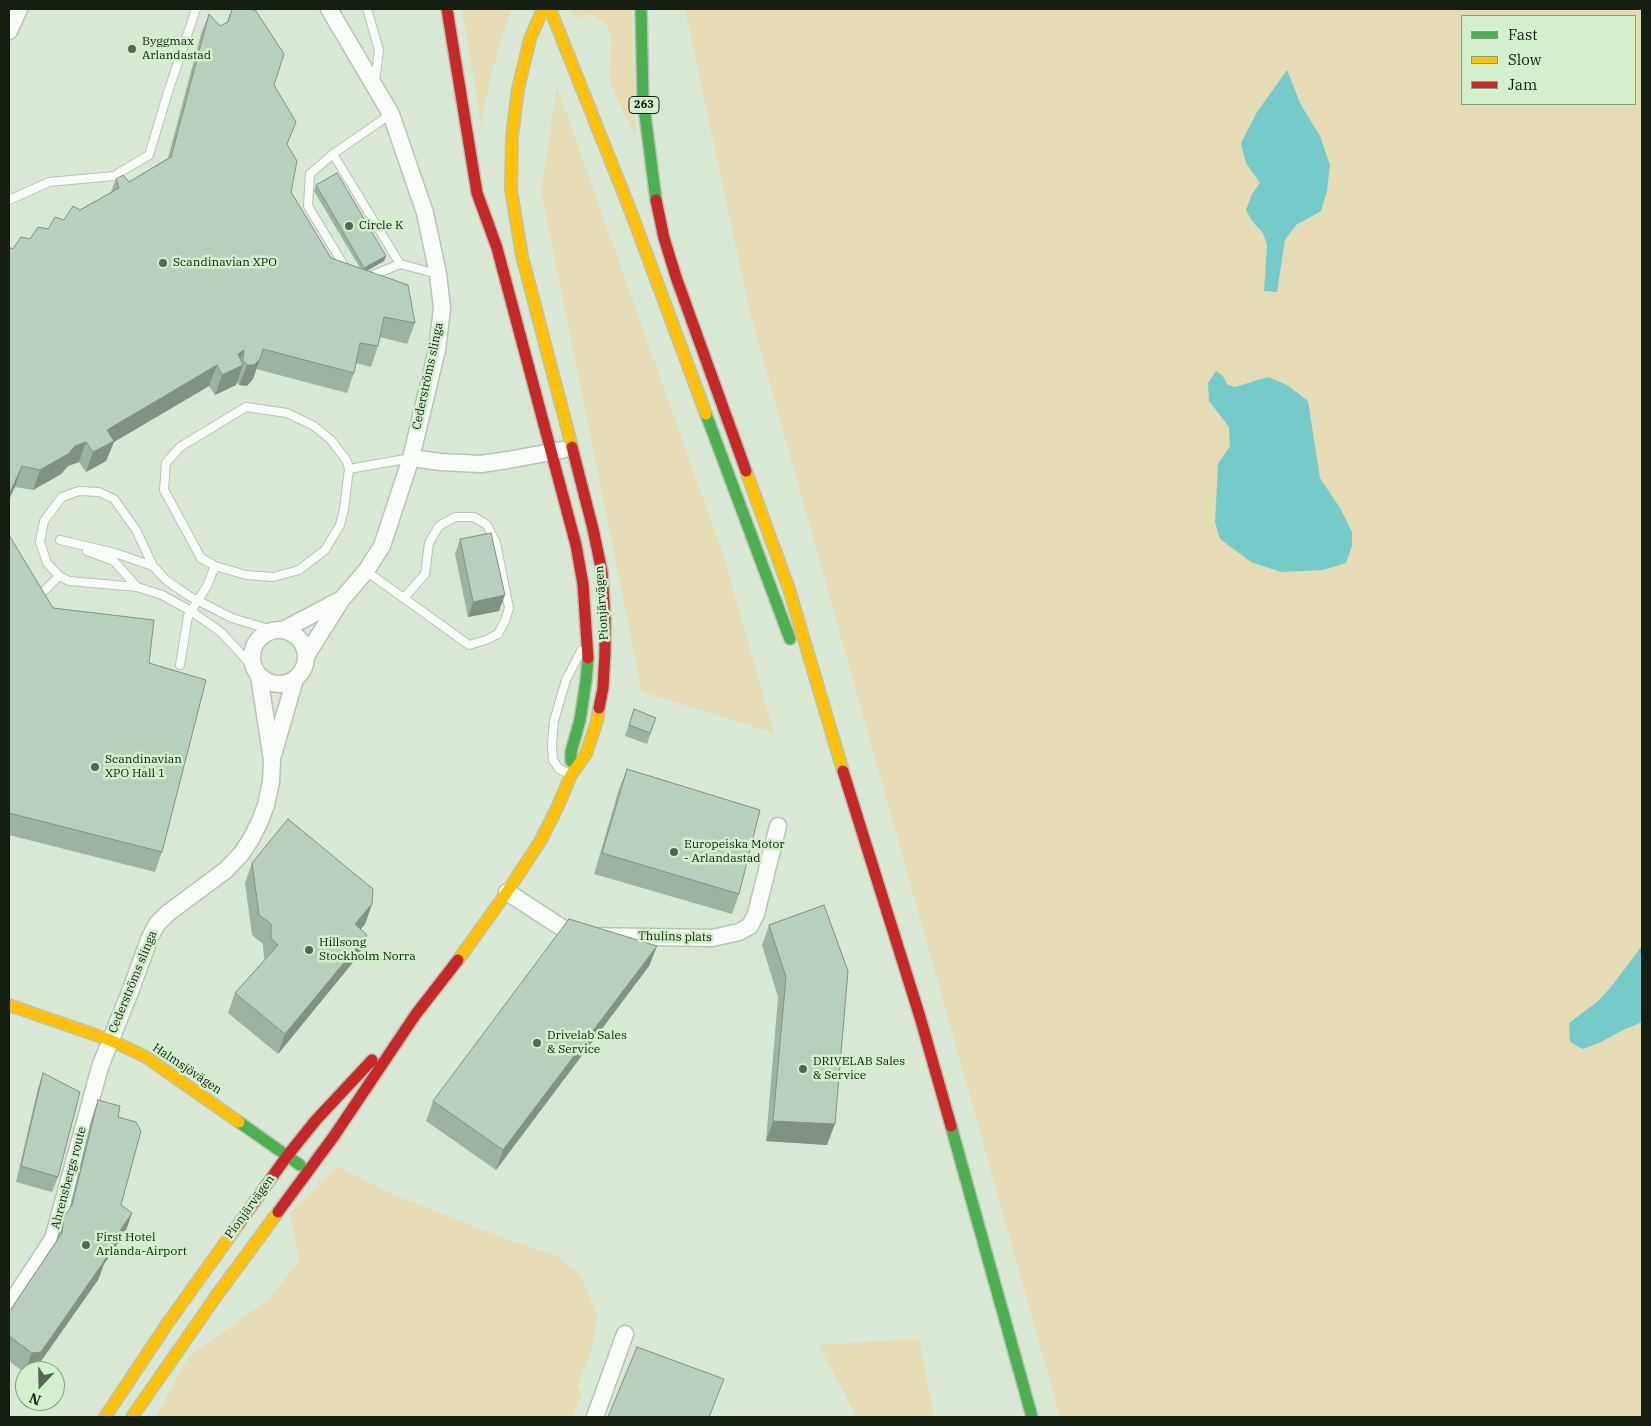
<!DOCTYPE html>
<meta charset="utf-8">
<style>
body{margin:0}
#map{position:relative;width:1651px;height:1426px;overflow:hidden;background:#d8e8d4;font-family:"IBM Plex Serif",serif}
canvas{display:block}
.frame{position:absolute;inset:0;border:10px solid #131e11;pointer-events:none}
.legend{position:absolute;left:1461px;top:15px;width:175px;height:90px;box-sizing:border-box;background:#d2f0cc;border:1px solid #869c81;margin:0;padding:6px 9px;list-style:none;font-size:15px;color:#131e11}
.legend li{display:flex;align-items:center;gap:10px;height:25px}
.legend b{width:25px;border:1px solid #869c81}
.north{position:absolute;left:15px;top:1361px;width:50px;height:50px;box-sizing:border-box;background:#d2f0cc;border:1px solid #869c81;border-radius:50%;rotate:201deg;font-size:14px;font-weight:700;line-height:20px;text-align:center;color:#131e11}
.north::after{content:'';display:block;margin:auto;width:18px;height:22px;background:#586555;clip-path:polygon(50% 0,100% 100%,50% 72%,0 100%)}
</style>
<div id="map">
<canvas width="1651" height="1426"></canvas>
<div class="frame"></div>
<ul class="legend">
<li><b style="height:6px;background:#4caf50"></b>Fast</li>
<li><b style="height:6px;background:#ffc107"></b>Slow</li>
<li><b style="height:6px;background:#c62828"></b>Jam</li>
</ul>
<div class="north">N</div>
</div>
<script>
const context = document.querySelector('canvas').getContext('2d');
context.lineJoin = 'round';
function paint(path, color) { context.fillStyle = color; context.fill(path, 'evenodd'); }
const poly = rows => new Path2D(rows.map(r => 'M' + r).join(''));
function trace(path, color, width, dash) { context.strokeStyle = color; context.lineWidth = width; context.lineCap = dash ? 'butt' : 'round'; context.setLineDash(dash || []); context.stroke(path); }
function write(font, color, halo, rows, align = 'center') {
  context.font = font + ' "IBM Plex Serif",serif'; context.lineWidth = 5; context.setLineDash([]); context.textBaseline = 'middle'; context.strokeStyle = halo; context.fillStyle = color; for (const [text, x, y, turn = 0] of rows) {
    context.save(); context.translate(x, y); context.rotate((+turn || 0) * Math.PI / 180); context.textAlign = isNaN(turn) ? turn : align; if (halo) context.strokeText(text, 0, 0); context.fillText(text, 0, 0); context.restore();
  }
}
paint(poly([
 [462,9,511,9,494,64,485,103,481,126],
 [571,9,632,9,636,138,609,81,611,38,606,23,588,14,575,19],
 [685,9,1642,9,1642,1417,1060,1417,750,313],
 [1462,16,1635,16,1635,104,1462,104],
 [557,87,724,557,774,733,642,692,541,191],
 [337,1166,385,1191,514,1242,557,1256,580,1275,598,1315,590,1356,577,1386,582,1394,573,1417,156,1417,189,1356,267,1301,299,1261,290,1213],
 [919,1339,934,1417,855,1417,854,1413,819,1345]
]), '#e5dbb5');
paint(poly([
 [1287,70,1301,105,1320,136,1330,165,1327,191,1321,211,1296,225,1285,240,1277,292,1264,291,1267,245,1263,233,1252,221,1246,210,1252,194,1260,183,1246,163,1241,143,1257,112],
 [1216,371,1222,375,1228,385,1235,387,1268,377,1287,385,1308,401,1320,478,1340,508,1352,532,1352,546,1346,563,1323,570,1281,572,1251,562,1220,539,1215,522,1218,464,1230,446,1229,427,1209,401,1208,383],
 [1642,946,1642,1022,1621,1031,1601,1042,1583,1049,1570,1042,1569,1023,1597,1002,1611,987]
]), '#74cbc9');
const lane = poly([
 [367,9,379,50,375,81],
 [333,154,400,264],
 [9,200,49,182,114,176,149,155,168,92,196,9],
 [346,269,308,206,310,174,333,154,391,114],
 [368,277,400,264,438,274],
 [246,407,287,413,314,426,331,440,347,461,349,469,344,509,340,525,325,550,299,570,273,577,246,575,215,566,201,558,164,490,166,463,180,447,246,407],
 [349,469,411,458],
 [60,540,115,553,153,566],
 [87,551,114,561,137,587],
 [366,571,469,645,486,640,498,634,505,621,509,608,496,543,487,525,474,517,455,517,439,526,429,543,425,574,404,598],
 [37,598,59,576],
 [180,665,188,616,207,586,215,566],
 [253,667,222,633,191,611,162,595,137,587,69,581,59,576,47,563,40,542,44,521,62,497,79,491,99,492,114,499,136,530,153,566,166,580,189,596,232,618,272,630],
 [568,773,559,769,553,760,552,745,554,721,566,680,581,651]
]);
const street = poly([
 [9,31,19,9],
 [411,458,441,462,481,464,508,460,562,450],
 '252 657a27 27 0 1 1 54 0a27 27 0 1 1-54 0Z',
 [283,630,340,600],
 [306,656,342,599,366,571,382,546,411,458,437,350,442,308,438,274,425,213,391,114,329,9],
 [273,755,295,679],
 [507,892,567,931,585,936,713,938,739,932,750,926,756,914,778,826],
 [9,1306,53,1239,100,1067,130,992,150,937,157,924,168,913,226,870,242,853,251,839,260,821,266,805,271,782,272,760,259,676],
 [595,1417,625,1334]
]);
const fast = poly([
 [641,9,643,99,656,200],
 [706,414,790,639],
 [571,761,571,752,580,720,586,681,588,658],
 [239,1122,300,1165],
 [951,1126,1032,1417]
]);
const slow = poly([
 [543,9,530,39,518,89,512,136,511,190,522,256,572,447],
 [550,9,631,212],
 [631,212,706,414],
 [746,471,789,589,843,771],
 [458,960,507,892,541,840,558,806,571,775,586,754,597,721,599,708],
 [9,1005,110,1040,146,1057,239,1122],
 [105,1417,167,1324,238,1225],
 [132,1417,217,1295,278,1212]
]);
const jam = poly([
 [447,9,477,193,497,248],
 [656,200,664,238,676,277,746,471],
 [497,248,576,545,583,584,588,658],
 [572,447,593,529,602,572,605,617,605,653,603,688,599,708],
 [843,771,920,1017,951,1126],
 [278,1212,334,1136,416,1014,458,960],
 [238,1225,287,1156,316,1120,372,1060]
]);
trace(lane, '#b7c3b5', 10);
trace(street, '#b7c3b5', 19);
trace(fast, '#b7c3b5', 14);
trace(slow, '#b7c3b5', 14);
trace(jam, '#b7c3b5', 14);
trace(lane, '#f9fcf9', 8);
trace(street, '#f9fcf9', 16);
trace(fast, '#4caf50', 11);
trace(slow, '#ffc107', 11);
trace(jam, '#c62828', 11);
paint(poly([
 [232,9,274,85,287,145,291,192,331,258,360,268,314,191,316,185,386,256,384,261,367,270,415,323,407,344,380,337,378,346,371,367,356,363,354,373,347,393,256,369,253,379,247,386,239,385,237,382,236,385,215,395,209,386,114,442,106,461,86,472,79,462,68,466,61,474,33,490,15,487,13,249,64,220,80,210,111,192,116,179,129,182,168,158,201,34,209,14,220,26,227,22],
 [9,535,53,608,149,663,162,852,155,872,9,835],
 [460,539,499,611,468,617,455,554],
 [634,709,656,718,647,744,625,736],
 [627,769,739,894,732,914,594,874,619,789],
 [252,863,372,904,365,924,361,929,359,955,278,1054,228,1013,235,993,265,959,264,958,263,944,252,935,245,883],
 [824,905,827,1145,766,1141,778,997,762,945,769,925],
 [657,946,649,966,496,1170,426,1121,433,1101],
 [43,1073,58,1177,52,1192,16,1182,38,1088],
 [98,1100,118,1117,121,1205,132,1213,125,1233,104,1264,98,1280,34,1371,25,1371,25,1373,9,1361,9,1312,56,1242,57,1237,64,1217,69,1210,91,1120]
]), '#9eb2a3');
paint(poly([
 [386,256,384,261,363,273,364,268],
 [244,350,237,368,243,365,236,385,215,395,222,375,238,354],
 [260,359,253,379,247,386,239,385,247,365],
 [217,365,209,386,114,442,106,461,86,472,93,452,107,430],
 [86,442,79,462,68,466,61,474,33,490,40,470,75,446],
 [22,466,15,487,9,500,9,495],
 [505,595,499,611,468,617,473,602],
 [372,904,365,924,348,944,355,924],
 [367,935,359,955,278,1054,285,1034],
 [657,946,649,966,496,1170,503,1150],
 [773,1121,835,1124,827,1145,766,1141],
 [132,1213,125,1233,104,1264,98,1280,34,1371,25,1371,32,1353,109,1247]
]), '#819184');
const building = poly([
 [232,9,251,9,256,11,284,54,274,85,296,122,287,144,297,161,291,192,331,258,408,285,415,323,384,317,378,346,360,343,354,373,263,349,260,359,254,365,247,365,243,360,244,350,238,354,243,365,222,375,217,365,107,430,114,441,93,452,86,442,75,446,68,454,40,470,22,466,9,495,9,247,13,249,21,237,30,239,38,227,48,229,55,217,64,220,73,206,80,210,119,188,116,179,123,175,129,182,171,157,209,14,220,26,228,22,232,9],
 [337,173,386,256,364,268,316,185,337,173],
 [491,533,505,595,473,602,460,539,491,533],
 [9,535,53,608,154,620,149,663,206,680,162,852,9,813,9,535],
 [634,709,656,718,650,733,629,725,634,709],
 [627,769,760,810,739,894,602,853,627,769],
 [288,819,373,889,372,904,355,924,367,935,285,1034,235,993,278,945,271,938,271,924,259,915,252,863,288,819],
 [824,905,848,971,835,1124,773,1121,786,977,769,925,824,905],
 [569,919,657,946,503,1150,433,1101,569,919],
 [43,1073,80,1092,58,1177,21,1166,43,1073],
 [98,1100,120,1106,118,1117,136,1122,141,1131,121,1205,132,1213,109,1247,105,1260,41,1352,32,1353,9,1336,9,1312,62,1233,64,1217,72,1205,98,1100],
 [637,1347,724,1379,709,1417,608,1417,637,1347]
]);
paint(building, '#b8cfbd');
trace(building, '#819184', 1);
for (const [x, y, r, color] of [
 [132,49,5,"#586555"],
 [349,226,5,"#586555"],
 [163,263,5,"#586555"],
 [95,767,5,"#586555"],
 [674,852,5,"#586555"],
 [309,950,5,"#586555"],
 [537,1043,5,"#586555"],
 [803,1069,5,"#586555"],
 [86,1245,5,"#586555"]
]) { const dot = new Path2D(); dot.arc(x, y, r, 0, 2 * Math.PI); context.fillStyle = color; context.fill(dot); trace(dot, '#d2f0cc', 2); }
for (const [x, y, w] of [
 [644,105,30]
]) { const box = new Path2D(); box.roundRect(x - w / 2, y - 8.5, w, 17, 4); context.fillStyle = '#d2f0cc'; context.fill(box); trace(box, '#131e11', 1); }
write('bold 11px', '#131e11', null, [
 ["263",644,105]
]);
write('12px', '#131e11', '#d2f0cc', [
 ["Byggmax",142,42],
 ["Arlandastad",142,56],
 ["Circle K",359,226],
 ["Scandinavian XPO",173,263],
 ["Scandinavian",105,760],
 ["XPO Hall 1",105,774],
 ["Europeiska Motor",684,845],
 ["- Arlandastad",684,859],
 ["Hillsong",319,943],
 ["Stockholm Norra",319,957],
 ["Drivelab Sales",547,1036],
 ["& Service",547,1050],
 ["DRIVELAB Sales",813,1062],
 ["& Service",813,1076],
 ["First Hotel",96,1238],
 ["Arlanda-Airport",96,1252]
], 'left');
write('12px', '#131e11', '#d2f0cc', [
 ["Cederströms slinga",428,376,-78],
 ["Pionjärvägen",602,603,-94],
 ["Thulins plats",675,937,1],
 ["Cederströms slinga",133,982,-68],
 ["Halmsjövägen",187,1069,34],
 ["Ahrensbergs route",69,1178,-75],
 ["Pionjärvägen",250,1207,-54]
]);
</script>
